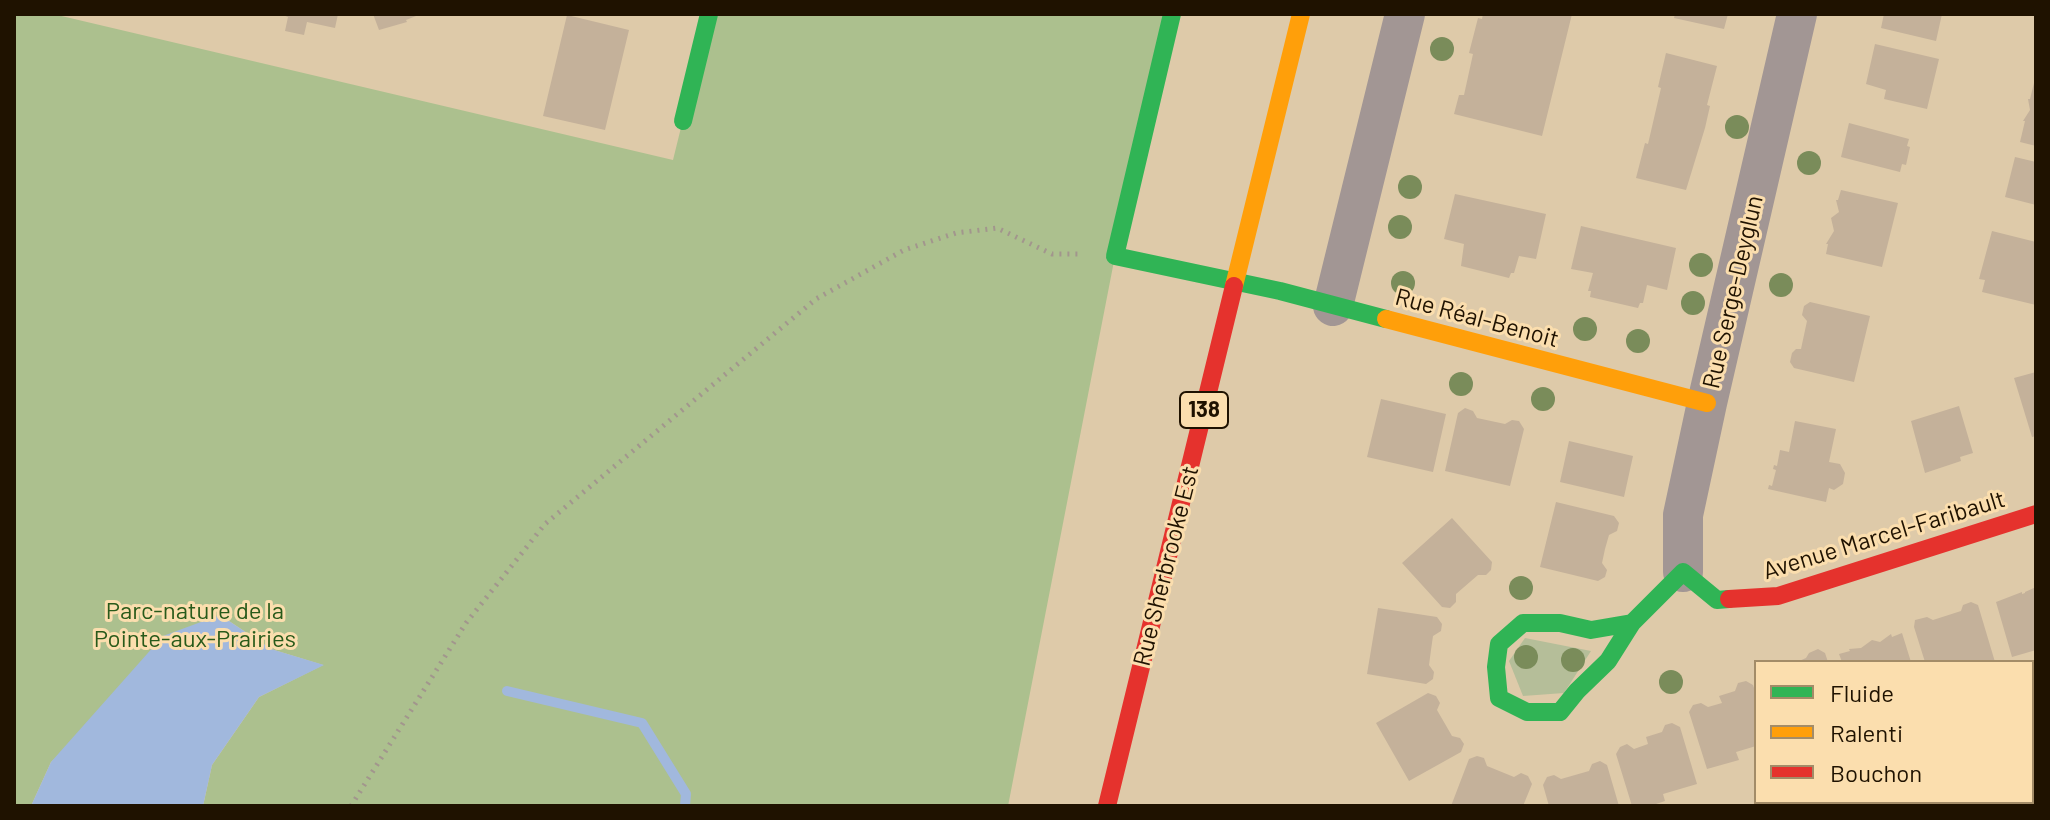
<!DOCTYPE html>
<meta charset="utf-8">
<style>
body{margin:0}
#map{position:relative;width:2050px;height:820px;overflow:hidden;background:#decaa9;font-family:Barlow,sans-serif}
canvas{display:block}
.frame{position:absolute;inset:0;border:16px solid #1f1200;pointer-events:none}
.legend{position:absolute;left:1754px;top:660px;width:280px;height:144px;box-sizing:border-box;background:#fbdeae;border:2px solid #a38c68;margin:0;padding:10px 14px;list-style:none;font-size:24px;color:#1f1200}
.legend li{display:flex;align-items:center;gap:16px;height:40px}
.legend b{width:40px;border:2px solid #a38c68}
</style>
<div id="map">
<canvas width="2050" height="820"></canvas>
<div class="frame"></div>
<ul class="legend">
<li><b style="height:10px;background:#30b455"></b>Fluide</li>
<li><b style="height:10px;background:#ff9f0a"></b>Ralenti</li>
<li><b style="height:10px;background:#e5322d"></b>Bouchon</li>
</ul>
</div>
<script>
const context = document.querySelector('canvas').getContext('2d');
context.lineJoin = 'round';
function paint(path, color) { context.fillStyle = color; context.fill(path, 'evenodd'); }
const poly = rows => new Path2D(rows.map(r => 'M' + r).join(''));
function trace(path, color, width, dash) { context.strokeStyle = color; context.lineWidth = width; context.lineCap = dash ? 'butt' : 'round'; context.setLineDash(dash || []); context.stroke(path); }
function write(font, color, halo, rows, align = 'center') {
  context.font = font + ' Barlow,sans-serif'; context.lineWidth = 6; context.setLineDash([]); context.textBaseline = 'middle'; context.strokeStyle = halo; context.fillStyle = color; for (const [text, x, y, turn = 0] of rows) {
    context.save(); context.translate(x, y); context.rotate((+turn || 0) * Math.PI / 180); context.textAlign = isNaN(turn) ? turn : align; if (halo) context.strokeText(text, 0, 0); context.fillText(text, 0, 0); context.restore();
  }
}
paint(poly([
 [1525,638,1591,651,1564,693,1523,696,1509,661]
]), '#b5be99');
paint(poly([
 [14,14,53,14,673,160,709,14,1172,14,1115,256,1008,806,203,806,212,765,259,697,323,665,271,649,220,615,51,762,31,806,14,806]
]), '#acc08e');
paint(poly([
 [220,615,271,649,324,665,259,697,212,765,203,806,31,806,51,762,163,636]
]), '#a1b8dd');
trace(poly([
 [507,691,642,723,686,794,685,806]
]), '#a1b8dd', 10);
paint(poly([
 [280,14,338,14,335,28,307,22,304,35,285,31,288,17],
 [373,14,421,14,406,20,407,22,379,30],
 [1483,14,1572,14,1542,136,1454,114,1459,95,1464,95,1473,54,1469,53,1478,18,1482,19],
 [1675,14,1728,14,1724,29,1674,18],
 [1884,14,1942,14,1936,41,1881,28],
 [567,15,629,30,605,130,543,116],
 [1875,44,1939,59,1927,109,1884,99,1886,90,1866,84],
 [1666,53,1717,66,1707,105,1710,106,1705,128,1686,190,1636,178,1645,143,1648,144,1661,88,1658,87],
 [2035,79,2036,79,2036,146,2020,142,2025,121,2023,121,2030,110,2028,99,2030,99],
 [1849,123,1909,139,1907,146,1910,147,1906,165,1902,164,1900,172,1841,157],
 [2015,157,2036,162,2036,205,2005,197],
 [1841,190,1898,203,1882,267,1826,254,1828,244,1826,244,1834,231,1831,218,1839,212,1836,200,1838,200],
 [1455,194,1546,214,1536,259,1519,256,1514,273,1511,273,1509,278,1461,266,1464,244,1444,239],
 [1581,226,1676,248,1667,290,1647,285,1643,303,1640,303,1638,308,1590,297,1591,291,1588,291,1593,273,1571,269],
 [1992,231,2036,242,2036,305,1982,292,1985,280,1979,279],
 [1810,302,1870,316,1854,382,1794,368,1790,362,1792,353,1796,349,1801,349,1807,321,1802,315,1804,306],
 [2036,372,2036,436,2032,437,2014,378],
 [1381,399,1446,414,1433,472,1367,457],
 [1959,406,1973,453,1960,457,1961,461,1925,473,1911,421],
 [1465,408,1473,411,1477,418,1505,424,1512,420,1519,421,1524,429,1510,486,1445,471,1458,413],
 [1795,421,1836,429,1829,462,1840,464,1845,473,1843,484,1834,490,1829,488,1826,502,1768,489,1769,485,1772,486,1776,470,1773,469,1774,465,1777,466,1780,450,1789,452],
 [1569,441,1633,456,1624,497,1560,482],
 [1556,502,1614,516,1619,523,1617,531,1609,535,1605,549,1602,563,1607,570,1605,577,1598,581,1540,567],
 [1452,518,1492,562,1491,570,1486,575,1478,575,1456,594,1456,602,1450,608,1442,607,1402,563],
 [2036,587,2036,650,2012,657,1996,602,2022,592,2022,594,2025,593,2025,592],
 [1971,602,1978,605,1995,662,1925,662,1914,627,1915,620,1927,617,1933,620,1961,611,1963,605],
 [1378,608,1437,617,1442,624,1441,631,1433,636,1431,650,1429,665,1434,672,1433,679,1426,684,1367,674],
 [1902,633,1911,662,1842,662,1839,654,1850,651,1849,649,1861,648,1872,640,1880,642,1891,634,1892,637],
 [1818,649,1825,653,1828,662,1797,662,1806,658,1809,653],
 [1746,681,1753,685,1756,694,1756,746,1736,752,1739,760,1707,769,1689,712,1693,705,1701,703,1708,707,1722,703,1719,696,1735,691,1738,683],
 [1428,693,1436,696,1440,703,1437,710,1452,736,1460,738,1464,744,1461,752,1409,781,1376,723],
 [1672,723,1680,727,1697,784,1663,794,1665,801,1650,806,1632,806,1616,754,1620,747,1627,744,1634,749,1648,744,1646,737,1662,732,1665,725],
 [1477,756,1484,758,1487,766,1514,777,1521,773,1528,776,1532,784,1523,806,1451,806,1469,759],
 [1600,761,1607,765,1619,806,1549,806,1543,785,1547,777,1554,775,1561,779,1589,771,1592,764]
]), '#c4b19a');
trace(poly([
 [351,806,466,623,545,524,816,299,904,250,956,233,997,228,1052,254,1078,254]
]), '#a2968d', 5, [2, 6]);
trace(poly([
 [1333,306,1405,14],
 [1683,572,1683,515,1707,403,1797,14]
]), '#a29694', 40);
trace(poly([
 [1172,14,1115,256,1280,291,1386,319],
 [683,121,709,14],
 [1632,623,1591,630,1560,623,1523,623,1499,644,1496,667,1499,698,1527,712,1560,712,1577,691,1608,661,1632,623,1683,572,1717,600,1729,599]
]), '#30b455', 18);
trace(poly([
 [1234,286,1301,14],
 [1386,319,1707,403]
]), '#ff9f0a', 18);
trace(poly([
 [1729,599,1778,596,2036,514],
 [1107,806,1234,286]
]), '#e5322d', 18);
context.fillStyle = '#7a8c5a';
for (const [x, y] of [
 [1442,49],
 [1737,127],
 [1809,163],
 [1410,187],
 [1400,227],
 [1701,265],
 [1403,283],
 [1781,285],
 [1693,303],
 [1585,329],
 [1638,341],
 [1461,384],
 [1543,399],
 [1521,588],
 [1526,657],
 [1573,660],
 [1671,682]
]) { context.beginPath(); context.arc(x, y, 12, 0, 2 * Math.PI); context.fill(); }
for (const [x, y, w] of [
 [1204,410,48]
]) { const box = new Path2D(); box.roundRect(x - w / 2, y - 18, w, 36, 6); context.fillStyle = '#fbdeae'; context.fill(box); trace(box, '#1f1200', 2); }
write('bold 22px', '#1f1200', null, [
 ["138",1204,410]
]);
write('24px', '#1f1200', '#fbdeae', [
 ["Rue Serge-Deyglun",1733,292,-77],
 ["Rue Réal-Benoit",1477,318,15],
 ["Avenue Marcel-Faribault",1884,535,-17],
 ["Rue Sherbrooke Est",1166,566,-76]
]);
write('24px', '#285a1a', '#fbdeae', [
 ["Parc-nature de la",195,611],
 ["Pointe-aux-Prairies",195,639]
]);
</script>
